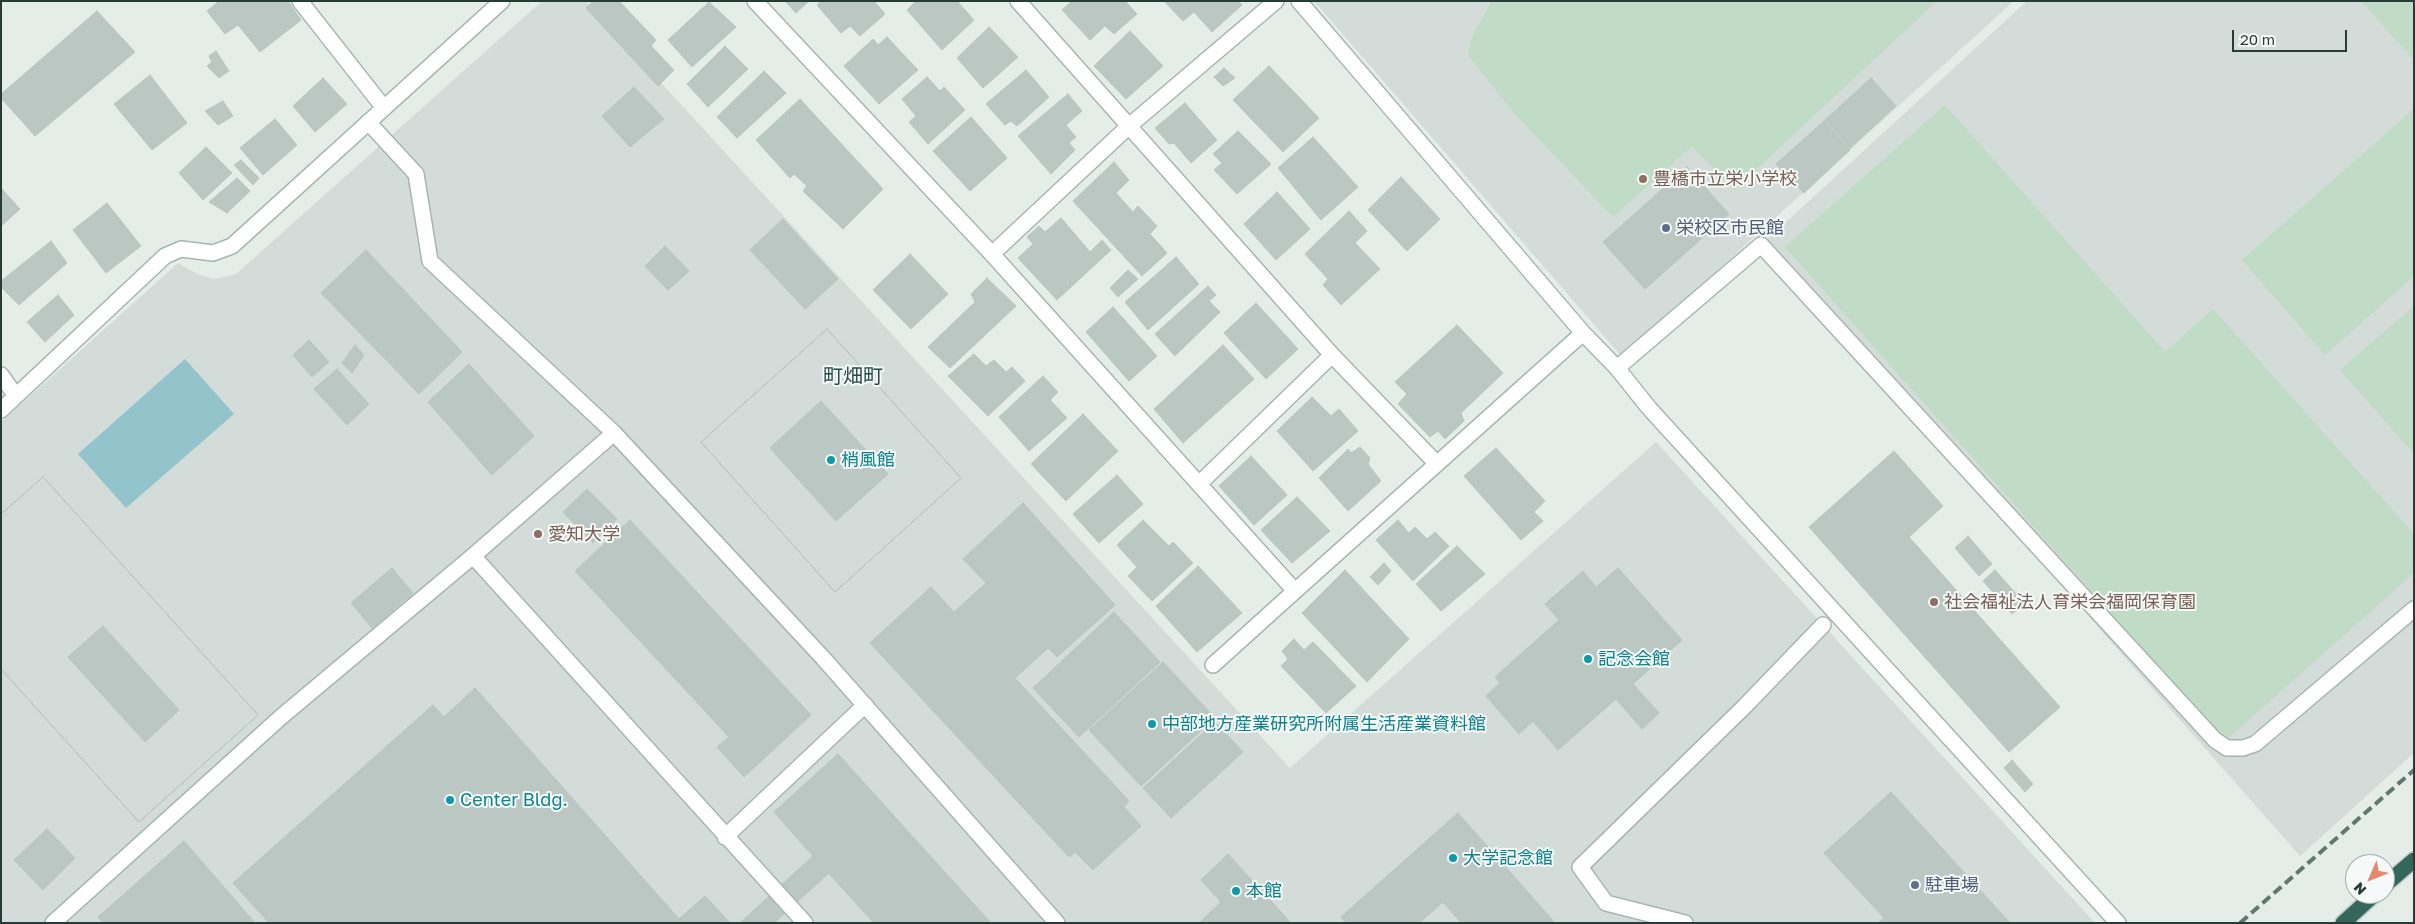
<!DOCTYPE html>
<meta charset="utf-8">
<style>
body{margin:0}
#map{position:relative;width:2415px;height:924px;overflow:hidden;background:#e5ede9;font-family:"Golos Text",sans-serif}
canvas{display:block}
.frame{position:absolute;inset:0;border:2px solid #263d37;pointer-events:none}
.north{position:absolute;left:2345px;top:854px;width:50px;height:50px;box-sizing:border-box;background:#f5f9f7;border:1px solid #a2aeaa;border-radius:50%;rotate:226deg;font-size:14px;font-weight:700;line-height:20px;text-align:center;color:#263d37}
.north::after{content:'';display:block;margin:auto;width:18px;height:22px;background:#e5886b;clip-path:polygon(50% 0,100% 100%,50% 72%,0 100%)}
.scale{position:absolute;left:2232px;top:30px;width:115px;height:22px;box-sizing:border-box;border:2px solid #263d37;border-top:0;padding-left:6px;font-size:15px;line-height:18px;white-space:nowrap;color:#263d37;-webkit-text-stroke:4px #f5f9f7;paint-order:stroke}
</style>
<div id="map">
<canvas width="2415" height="924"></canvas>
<div class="frame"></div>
<div class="north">N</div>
<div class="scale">20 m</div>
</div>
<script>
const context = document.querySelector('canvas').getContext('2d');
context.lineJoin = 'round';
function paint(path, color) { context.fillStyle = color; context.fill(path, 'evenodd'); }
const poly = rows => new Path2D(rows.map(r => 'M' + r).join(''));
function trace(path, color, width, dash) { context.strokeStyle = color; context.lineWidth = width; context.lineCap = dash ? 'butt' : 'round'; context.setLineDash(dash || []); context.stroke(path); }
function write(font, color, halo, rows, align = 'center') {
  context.font = font + ' "Golos Text","Noto Sans JP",sans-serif'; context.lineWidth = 4; context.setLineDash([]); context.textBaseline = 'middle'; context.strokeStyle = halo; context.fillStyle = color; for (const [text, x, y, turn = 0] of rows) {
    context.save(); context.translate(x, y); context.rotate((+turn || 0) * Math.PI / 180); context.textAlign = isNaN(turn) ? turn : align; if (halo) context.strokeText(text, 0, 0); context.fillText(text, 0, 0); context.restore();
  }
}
paint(poly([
 [542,1,586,1,1290,768,1656,442,2095,923,1,923,1,422,178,263,199,275,214,279,236,274],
 [1314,1,2014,1,1622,357],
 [2027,1,2414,1,2414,753,2300,856,1761,245]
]), '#d3dcd8');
paint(poly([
 [1492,1,1937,1,1734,190,1692,146,1613,217,1513,112,1468,55,1472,37],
 [2361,1,2414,1,2414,60],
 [1945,105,2165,352,2213,309,2414,534,2414,573,2225,741,1785,247],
 [2414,109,2414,276,2325,355,2242,260],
 [2414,306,2414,454,2340,370]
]), '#c0dcc7');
paint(poly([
 [185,359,234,414,126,508,78,454]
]), '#93c4cc');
const building = poly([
 [219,1,288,1,301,20,260,52,238,25,225,34,207,11,219,1],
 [593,1,619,1,656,40,651,46,674,70,658,86,586,8,593,1],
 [785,1,809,1,796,13,785,1],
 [821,1,874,1,885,14,860,36,850,26,841,33,817,5,821,1],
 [916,1,957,1,974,20,942,50,907,10,916,1],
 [1072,1,1125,1,1137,14,1114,34,1105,26,1090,40,1062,10,1072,1],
 [1164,1,1238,1,1242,5,1212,32,1194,12,1183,21,1164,1],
 [709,2,736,27,692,67,668,40,709,2],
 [97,11,135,52,35,136,1,98,1,94,97,11],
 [989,27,1018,57,983,88,957,58,989,27],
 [1130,31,1163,66,1126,99,1094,66,1130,31],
 [887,37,918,70,879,104,844,66,873,39,878,45,887,37],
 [725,46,748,69,708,107,687,84,725,46],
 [216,51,229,71,219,78,207,66,212,62,209,56,216,51],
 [1269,66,1319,118,1283,152,1233,100,1269,66],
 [1224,68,1235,78,1223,86,1214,77,1224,68],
 [1026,70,1049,97,1017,126,1011,121,1005,125,986,104,1026,70],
 [764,71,786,93,737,138,717,117,764,71],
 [150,75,187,123,152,150,114,104,150,75],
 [927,77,940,91,944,87,965,110,928,144,909,122,916,116,902,99,927,77],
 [323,78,347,104,315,132,293,106,323,78],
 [1871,78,1896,106,1850,148,1825,120,1871,78],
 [634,87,664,119,630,147,602,116,634,87],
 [1068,94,1082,111,1066,125,1076,137,1069,143,1075,150,1051,174,1018,136,1068,94],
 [800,99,883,189,843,229,803,191,807,186,794,174,790,178,756,140,800,99],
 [223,101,233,116,218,125,205,111,223,101],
 [1185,103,1217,140,1191,163,1174,143,1169,144,1155,128,1185,103],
 [971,117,1007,158,970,191,933,151,971,117],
 [275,119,297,145,263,175,240,148,275,119],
 [1824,121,1850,150,1804,193,1776,164,1824,121],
 [1238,131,1271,164,1237,194,1214,170,1222,163,1213,154,1238,131],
 [1313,137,1358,187,1321,220,1278,168,1313,137],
 [206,147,232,173,203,200,179,173,206,147],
 [241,160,259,178,253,185,234,165,241,160],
 [1114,162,1129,180,1116,193,1133,212,1138,206,1157,226,1150,234,1167,253,1142,276,1073,201,1114,162],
 [1687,167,1729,214,1645,289,1603,242,1687,167],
 [1401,177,1440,219,1407,251,1368,210,1401,177],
 [237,178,250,191,227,213,209,202,237,178],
 [1,188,20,209,1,226,1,188],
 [1277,192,1310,229,1276,260,1244,224,1277,192],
 [107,203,141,246,106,273,73,230,107,203],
 [1349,211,1367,231,1355,243,1380,269,1341,305,1323,285,1328,279,1305,254,1349,211],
 [1061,218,1090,252,1102,240,1111,250,1057,300,1018,258,1033,244,1027,237,1039,226,1045,232,1061,218],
 [783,219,838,279,805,309,750,250,783,219],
 [51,241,67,263,19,305,1,287,1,281,51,241],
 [665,246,689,271,668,290,645,266,665,246],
 [366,250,462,352,419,394,321,293,366,250],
 [910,254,948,294,911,329,873,290,910,254],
 [1176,257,1199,284,1148,330,1125,302,1176,257],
 [1128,270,1138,279,1118,297,1110,288,1128,270],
 [987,278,1016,306,950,368,928,347,975,302,971,294,987,278],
 [1208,286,1216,295,1209,301,1220,312,1175,356,1155,334,1208,286],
 [58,295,74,315,45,342,27,322,58,295],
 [1256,303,1298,349,1266,379,1224,333,1256,303],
 [1113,307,1157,356,1129,381,1086,332,1113,307],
 [1457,325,1503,373,1461,413,1464,421,1445,439,1438,431,1430,437,1398,404,1407,394,1395,382,1457,325],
 [827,329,961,478,835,592,701,442,827,329],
 [821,401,888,474,836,521,770,448,821,401],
 [827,329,961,478,835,592,701,442,827,329],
 [309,340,329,362,312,377,293,355,309,340],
 [355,345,364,355,352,373,342,363,355,345],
 [1223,345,1254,379,1183,443,1154,409,1223,345],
 [974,354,986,366,994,360,1006,372,1012,367,1025,381,988,416,948,376,974,354],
 [469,364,534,436,492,475,428,402,469,364],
 [337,369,369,404,347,425,314,389,337,369],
 [1043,376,1058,392,1050,400,1067,418,1029,451,999,417,1043,376],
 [1312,397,1331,416,1339,409,1358,431,1313,471,1277,431,1312,397],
 [1083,414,1118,451,1066,501,1031,464,1083,414],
 [1360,447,1370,458,1368,464,1381,481,1348,511,1319,478,1348,449,1351,453,1360,447],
 [1496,448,1545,501,1534,512,1543,521,1521,540,1464,476,1496,448],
 [1894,451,1943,506,1909,537,2060,707,2009,752,1809,527,1894,451],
 [1251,456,1287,495,1254,525,1219,486,1251,456],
 [1117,475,1143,504,1099,543,1073,514,1117,475],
 [43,477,258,715,139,822,1,669,1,514,43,477],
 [103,626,179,710,145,742,68,657,103,626],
 [43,477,258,715,139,822,1,669,1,514,43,477],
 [587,489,617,519,593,543,563,512,587,489],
 [1297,497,1330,531,1292,563,1261,530,1297,497],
 [1023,503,1115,605,1057,657,1048,648,1015,678,1129,801,1124,807,1141,826,1093,870,1075,852,1069,857,870,643,931,587,954,612,986,583,963,559,1023,503],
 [630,520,811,715,744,777,717,747,729,737,575,571,630,520],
 [1143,520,1169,546,1173,542,1193,563,1152,601,1128,576,1137,567,1117,545,1143,520],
 [1398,520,1409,533,1415,527,1427,539,1435,532,1449,546,1413,581,1376,540,1398,520],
 [1968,536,1992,564,1979,576,1955,548,1968,536],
 [1457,546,1485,574,1441,611,1416,584,1457,546],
 [1384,563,1391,571,1378,585,1370,577,1384,563],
 [1198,566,1242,613,1197,652,1156,606,1198,566],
 [392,568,413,593,372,628,351,603,392,568],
 [1618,568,1682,640,1633,684,1659,713,1642,729,1616,699,1558,750,1533,721,1519,734,1486,696,1500,683,1495,677,1559,620,1545,604,1583,571,1596,587,1618,568],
 [1345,570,1409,639,1367,682,1302,613,1345,570],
 [1995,570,2025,604,2012,614,1983,581,1995,570],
 [1114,612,1160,662,1079,737,1033,688,1114,612],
 [1294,639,1304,650,1313,642,1356,686,1326,713,1281,666,1288,659,1282,651,1294,639],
 [1163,662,1215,718,1141,786,1089,730,1163,662],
 [475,688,679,919,705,896,730,923,269,923,233,883,433,705,444,717,475,688],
 [1215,722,1243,752,1171,818,1143,788,1215,722],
 [838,754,991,923,874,923,813,856,774,812,838,754],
 [2012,760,2033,784,2025,792,2004,768,2012,760],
 [1891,792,2010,923,1878,923,1884,918,1824,853,1891,792],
 [1458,813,1555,923,1461,923,1443,902,1419,923,1346,923,1341,917,1458,813],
 [47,829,75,858,43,890,14,860,47,829],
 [184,841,255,923,103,923,98,917,184,841],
 [1228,854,1291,923,1199,923,1221,902,1201,880,1228,854],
 [813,856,829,873,774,923,740,923,813,856]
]);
paint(building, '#bac7c2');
trace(building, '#b8c6c0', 1);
const lane = poly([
 [368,122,416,174,430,261,614,433,823,658,1057,923],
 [1617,368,1761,245],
 [473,556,805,923],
 [725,837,865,705],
 [1685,923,1606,903,1580,867,1745,706,1823,625]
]);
const street = poly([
 [300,1,384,108],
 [755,1,992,254,1295,591,1583,333],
 [1018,1,1332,355,1437,464],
 [1299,1,1583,333,1617,368,1649,408,2118,923],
 [1761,245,2215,740,2227,748,2243,748,2255,744,2414,609],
 [992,254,1129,126,1276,1],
 [1,375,16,396],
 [1,410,165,256,181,249,213,253,232,246,502,1],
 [1199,484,1332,355],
 [1213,665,1295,591],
 [53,923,281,717,473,556,614,433]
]);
const highway = poly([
 [2385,885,2414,860],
 [2343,923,2375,894]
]);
trace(lane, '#a8b5b0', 18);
trace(street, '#a8b5b0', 18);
trace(highway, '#c2c9c7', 18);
trace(lane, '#fff', 15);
trace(street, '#fff', 15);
trace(highway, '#34665c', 15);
trace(poly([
 [2240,923,2414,770]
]), '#617872', 4, [10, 5]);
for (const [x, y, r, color] of [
 [1643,179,5,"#8d6e63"],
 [1666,228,5,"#5c6f8a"],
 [831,460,5,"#0f9aa8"],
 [538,534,5,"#8d6e63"],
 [1934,602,5,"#8d6e63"],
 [1588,659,5,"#0f9aa8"],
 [1152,724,5,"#0f9aa8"],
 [450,800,5,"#0f9aa8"],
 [1453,858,5,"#0f9aa8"],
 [1915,885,5,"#5c6f8a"],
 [1236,891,5,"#0f9aa8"]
]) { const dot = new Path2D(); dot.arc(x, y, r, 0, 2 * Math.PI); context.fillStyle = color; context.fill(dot); trace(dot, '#f5f9f7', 2); }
write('18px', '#785e54', '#f5f9f7', [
 ["豊橋市立栄小学校",1653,179],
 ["愛知大学",548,534],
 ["社会福祉法人育栄会福岡保育園",1944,602]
], 'left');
write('18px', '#4e5e75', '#f5f9f7', [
 ["栄校区市民館",1676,228],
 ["駐車場",1925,885]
], 'left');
write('18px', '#0d838f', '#f5f9f7', [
 ["梢風館",841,460],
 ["記念会館",1598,659],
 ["中部地方産業研究所附属生活産業資料館",1162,724],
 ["Center Bldg.",460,800],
 ["大学記念館",1463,858],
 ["本館",1246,891]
], 'left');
write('20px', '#234d43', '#f5f9f7', [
 ["町畑町",853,377]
]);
</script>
